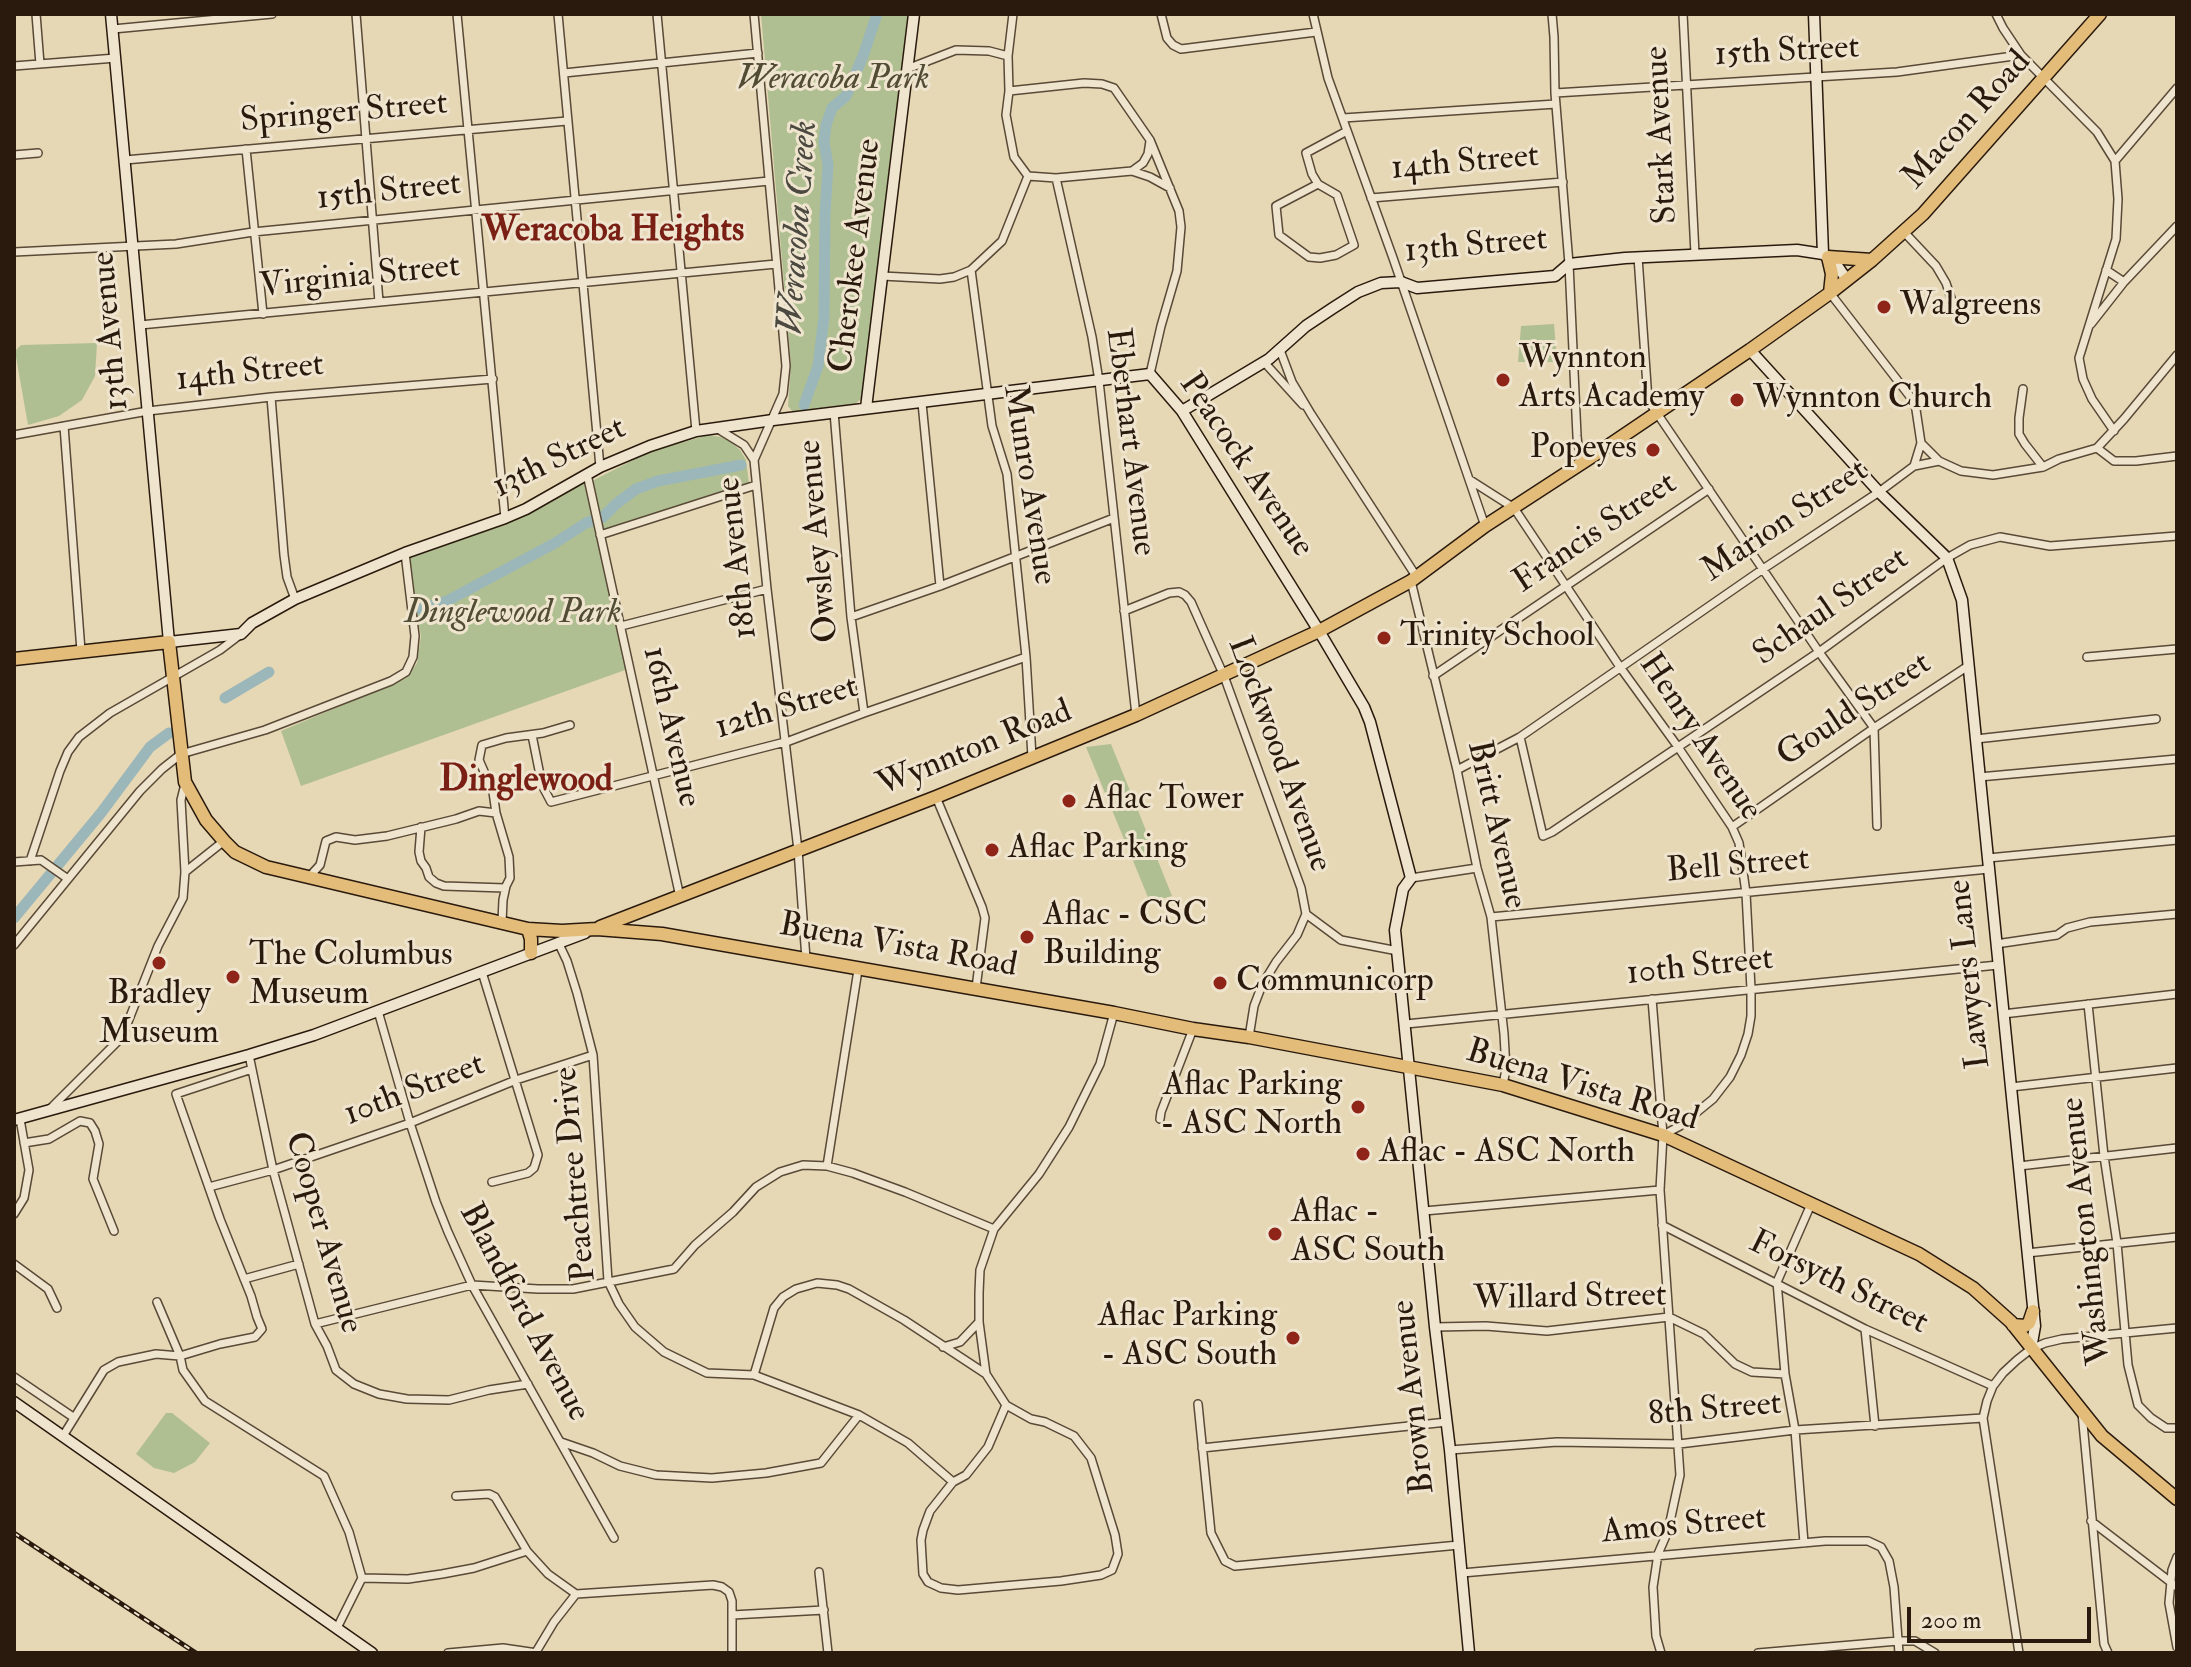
<!DOCTYPE html>
<style>
body{margin:0}
#map{position:relative;width:2191px;height:1667px;overflow:hidden;background:#e6d7b5;font-family:"IM FELL Double Pica",serif}
canvas{display:block}
.frame{position:absolute;inset:0;border:16px solid #2a1a0d;pointer-events:none}
.scale{position:absolute;left:1907px;top:1607px;width:184px;height:36px;box-sizing:border-box;border:4px solid #2a1a0d;border-top:0;padding-left:10px;font-size:24px;line-height:28px;white-space:nowrap;color:#2a1a0d;-webkit-text-stroke:6px #efe5cf;paint-order:stroke}
</style>
<div id="map">
<canvas width="2191" height="1667"></canvas>
<div class="frame"></div>
<div class="scale">200 m</div>
</div>
<script>
const context = document.querySelector('canvas').getContext('2d');
context.lineJoin = 'round';
function paint(path, color) { context.fillStyle = color; context.fill(path, 'evenodd'); }
const poly = rows => new Path2D(rows.map(r => 'M' + r).join(''));
function trace(path, color, width, dash) { context.strokeStyle = color; context.lineWidth = width; context.lineCap = dash ? 'butt' : 'round'; context.setLineDash(dash || []); context.stroke(path); }
function write(font, color, halo, rows, align = 'center') {
  context.font = font + ' "IM FELL Double Pica",serif'; context.lineWidth = 6; context.setLineDash([]); context.textBaseline = 'middle'; context.strokeStyle = halo; context.fillStyle = color; for (const [text, x, y, turn = 0] of rows) {
    context.save(); context.translate(x, y); context.rotate((+turn || 0) * Math.PI / 180); context.textAlign = isNaN(turn) ? turn : align; if (halo) context.strokeText(text, 0, 0); context.fillText(text, 0, 0); context.restore();
  }
}
paint(poly([
 [761,14,908,14,862,394,861,399,854,405,796,412,792,411,788,406,791,365],
 [1554,324,1557,362,1518,362,1521,326],
 [97,343,95,376,82,400,59,416,28,425,15,351,21,345],
 [708,435,721,437,732,443,740,450,746,460,749,483,602,531,592,481,649,452],
 [585,479,628,669,301,786,281,731,406,678,417,663,421,636,410,586,410,555,501,525],
 [1111,744,1139,813,1172,896,1150,902,1086,747],
 [166,1413,172,1413,210,1443,195,1462,174,1473,154,1468,136,1454]
]), '#b0bf91');
trace(poly([
 [804,405,818,366,824,317,825,215,828,165,824,142,826,125,832,108,846,96,863,56,877,14],
 [420,609,447,601,555,543,586,523,603,517,616,504,636,489,658,481,741,465],
 [225,698,269,672],
 [14,918,101,813,150,747,169,733]
]), '#9bb7b9', 11);
const street = poly([
 [36,14,40,64],
 [356,14,379,302],
 [457,14,505,518],
 [558,14,600,467],
 [657,14,696,431],
 [754,14,786,366,783,394,754,460,767,589,798,850,806,959],
 [1013,14,1008,56,1009,91,1006,115,1014,157,1028,176],
 [1161,14,1167,38,1173,45,1181,49,1316,32],
 [1313,14,1328,78,1393,258,1485,526],
 [1552,14,1554,37,1555,93,1569,264,1577,436,1578,446,1586,461],
 [1683,14,1695,254],
 [1996,14,2003,28,2021,55,2097,132,2115,161,2118,199,2116,239,2079,358,2083,379,2092,399,2114,431],
 [113,29,272,14],
 [14,66,116,58],
 [907,69,956,50,989,51,1008,56],
 [564,73,758,53],
 [1009,91,1084,83,1102,84,1114,88,1150,140,1179,211,1181,227,1177,271,1161,326,1150,374],
 [1555,93,1897,72,2021,55],
 [1343,118,1556,104],
 [246,149,263,314],
 [14,155,38,153],
 [125,160,567,121],
 [2115,161,2177,88],
 [1132,171,1143,163,1148,154,1150,141],
 [1028,176,1056,178,1132,171,1150,177,1170,188],
 [1056,178,1092,337,1099,381,1136,715],
 [1318,184,1337,195,1354,245,1336,255,1320,258,1309,257,1279,235,1276,206,1318,184],
 [1318,184,1312,174,1306,153,1347,131],
 [1371,198,1563,182],
 [1904,232,1936,266,1946,283,1952,301,1965,321],
 [14,252,176,244,253,232,769,181],
 [1638,257,1648,400,1819,652,1874,728,1877,826],
 [971,270,992,426,1007,474,1026,657,1032,757],
 [2106,270,2124,282],
 [882,276,940,279,954,277,971,270,1002,241,1028,176],
 [1830,293,1915,403,1921,443,1914,466],
 [2091,324,2124,282,2177,226],
 [140,325,776,264],
 [1280,350,1292,382,1311,414,1416,576],
 [1264,362,1303,405],
 [2023,389,2019,418,2019,434,2025,444,2043,467],
 [271,397,284,555,287,577,295,599],
 [922,403,940,586],
 [834,412,851,617,864,713],
 [64,426,81,651],
 [718,429,744,445,754,460],
 [14,435,148,411,271,397,493,379],
 [1921,443,1939,461],
 [2097,448,2124,419,2177,355],
 [587,474,680,897],
 [1470,480,1514,508,1620,667,1678,747,1732,827,1739,843,1746,893,1751,989,1751,1016,1748,1034,1741,1055,1730,1077,1713,1099,1680,1126,1663,1135],
 [600,535,756,485],
 [1411,581,1457,770,1477,868,1491,917,1504,1034,1506,1069,1503,1085],
 [1124,611,1169,593,1179,592,1185,595,1191,602,1224,676,1301,888,1306,914,1297,935,1276,962,1262,985,1254,1006,1249,1037],
 [851,617,940,586,1114,518],
 [621,626,767,589],
 [2087,657,2177,649],
 [1433,676,1709,489],
 [532,735,542,785,551,802,789,741,864,713,1026,657],
 [1520,737,1543,836,1552,832,1819,652,1947,558,1970,545,2000,537,2050,546,2177,536],
 [1976,739,2156,719],
 [1457,770,1520,737,1763,569,1879,492,1914,466,1939,461,1961,471,1993,475,2043,467,2059,459,2097,448,2114,461,2136,461,2177,456],
 [1979,777,2177,759],
 [936,797,982,907,985,918,976,988],
 [421,827,419,852,421,861,426,868,429,877,436,883,444,886,505,888],
 [1732,827,1874,728,1968,666],
 [1988,858,2177,840],
 [30,861,60,771,68,752,79,737,110,713,220,650,241,634],
 [14,862,41,860,68,879],
 [185,872,224,841],
 [309,877,320,865,326,841,336,837,355,840,387,836,456,819,479,811,496,813],
 [1411,878,1477,868],
 [1306,914,1341,940,1398,951],
 [1491,917,1989,869],
 [502,922,503,900,506,886,510,878,509,857,496,813,493,792,479,760,482,745,506,738,543,733,570,725],
 [558,942,567,961,577,993,593,1055,608,1281,619,1304,635,1327,664,1352,707,1373,754,1375,859,1415,908,1443,953,1482],
 [1996,944,2057,935,2067,928,2090,922,2177,914],
 [14,945,140,791,162,769,181,754,265,730,391,681,406,672,413,657,415,636,405,553],
 [482,972,538,1155,534,1168,528,1173,492,1182],
 [1652,999,1663,1135,1660,1190,1680,1475,1668,1531,1658,1554,1653,1587,1656,1636,1661,1653],
 [2088,1004,2104,1156,2117,1243,2128,1365,2138,1405,2151,1418,2166,1428,2177,1428],
 [378,1011,410,1123,436,1202,448,1232,472,1285,614,1538],
 [2003,1014,2177,994],
 [1406,1024,1998,965],
 [249,1055,273,1170,315,1324,327,1346,336,1370,354,1384,379,1394,407,1399,449,1400,489,1390,528,1384],
 [2011,1087,2177,1068],
 [51,1108,122,1037,158,946,183,898,185,872,181,800,185,784],
 [1160,1119,1161,1112,1193,1029],
 [24,1143,49,1139,80,1121,90,1123,95,1131,99,1144,93,1179,114,1231],
 [827,1166,858,970],
 [2019,1166,2177,1148],
 [209,1187,273,1170,410,1123,516,1080,593,1055],
 [1424,1211,1660,1190],
 [14,1214,24,1198,29,1170,20,1119],
 [1662,1225,1865,1329,1993,1386],
 [2027,1253,2177,1237],
 [14,1264,48,1289,57,1308],
 [244,1279,299,1264],
 [157,1302,180,1356,183,1370,205,1401,324,1476,349,1532,362,1578,337,1628],
 [315,1324,472,1285,538,1289,573,1289,674,1269,695,1245,733,1212,756,1187,780,1172,803,1165,827,1166,853,1173,905,1192,994,1229],
 [1435,1327,1486,1326,1547,1331,1669,1317,1704,1334,1735,1364,1752,1372,1785,1374],
 [1865,1329,1875,1426],
 [943,1347,960,1342,979,1322],
 [986,1374,979,1322,979,1293,980,1270,994,1229,1039,1174,1069,1127,1100,1064,1114,1013],
 [754,1375,774,1308,783,1297,796,1289,817,1283,837,1285,849,1289,904,1320,986,1374,1006,1405,1031,1419,1045,1422,1074,1436,1091,1458,1115,1535,1118,1554,1112,1570,1101,1575,1061,1581,958,1590,941,1588,928,1582,923,1574,921,1540,923,1530,930,1511,953,1482,966,1475,988,1447,1006,1405],
 [14,1377,73,1417],
 [1198,1404,1211,1533,1225,1561,1235,1566,1459,1545],
 [2082,1413,2104,1644,2108,1653],
 [63,1436,104,1370,118,1362,156,1354,180,1356,220,1344,255,1337,262,1329,257,1317,251,1296,220,1219,176,1094,252,1069],
 [561,1442,593,1453,620,1466,656,1475,712,1478,766,1473,821,1463,859,1415],
 [1202,1448,1447,1422],
 [1450,1450,1557,1442,1679,1444,1795,1430,1983,1418],
 [456,1496,489,1494,495,1497,527,1551,548,1574,576,1594],
 [2091,1521,2177,1587],
 [1804,1543,1795,1430,1785,1374,1777,1282,1812,1202],
 [2177,1557,2172,1570,2169,1603,2177,1647],
 [819,1572,828,1653],
 [1462,1573,1825,1541,1868,1541,1881,1547,1889,1561,1894,1587,1899,1653],
 [362,1578,408,1579,442,1574,474,1568,527,1551],
 [732,1615,824,1610],
 [536,1652,554,1622,576,1594,713,1585,722,1587,729,1592,732,1601,732,1653],
 [448,1653,503,1648,537,1653],
 [1758,1653,1898,1641,1915,1641,1935,1653],
 [2019,1653,1983,1418,1987,1401,1993,1386,2003,1373,2017,1360,2031,1349,2045,1343,2062,1339,2177,1328]
]);
const secondary = poly([
 [111,14,169,642,241,634,252,623,295,599,405,553,505,518,526,509,600,467,650,446,696,431,773,420,1150,374,1182,411,1319,631,1364,707,1370,722,1411,878,1403,889,1395,930,1435,1327,1450,1450,1469,1653],
 [1814,14,1823,254],
 [1750,350,1879,492,1947,558,1962,600,2035,1326,2031,1349],
 [866,408,914,14],
 [1182,411,1269,359,1306,326,1333,308,1358,292,1381,283,1401,282,1417,288,1555,276,1569,264,1625,258,1797,250,1823,254,1834,261,1847,280],
 [14,1120,249,1055,314,1035,585,933],
 [14,1402,372,1653]
]);
const primary = poly([
 [1830,293,1832,274,1828,257,1872,260],
 [14,659,169,642,185,782,206,820,224,841,235,852,266,867,528,929,562,931,597,929,662,934,1114,1013,1193,1029,1249,1037,1503,1085,1663,1135,1919,1254,1973,1288,2011,1322,2102,1436,2177,1499],
 [600,927,936,797,1136,715,1319,631,1411,581,1485,526,1605,448,1750,350,1830,293,1872,260,1923,214,2100,14],
 [528,929,531,939,531,953],
 [2013,1325,2025,1326,2029,1323,2033,1311]
]);
trace(street, '#594937', 10);
trace(secondary, '#2a1a0d', 13);
trace(primary, '#2a1a0d', 15);
trace(street, '#efe5cf', 7);
trace(secondary, '#efe5cf', 10);
trace(primary, '#e3bc7a', 12);
const rail = poly([
 [14,1533,196,1653]
]);
trace(rail, '#2a1a0d', 5);
trace(rail, '#efe5cf', 2, [6]);
for (const [x, y, r, color] of [
 [1884,307,8,"#8f2418"],
 [1503,380,8,"#8f2418"],
 [1737,400,8,"#8f2418"],
 [1653,450,8,"#8f2418"],
 [1384,638,8,"#8f2418"],
 [1069,801,8,"#8f2418"],
 [992,850,8,"#8f2418"],
 [1027,937,8,"#8f2418"],
 [159,963,8,"#8f2418"],
 [233,977,8,"#8f2418"],
 [1220,983,8,"#8f2418"],
 [1358,1107,8,"#8f2418"],
 [1363,1154,8,"#8f2418"],
 [1275,1234,8,"#8f2418"],
 [1293,1338,8,"#8f2418"]
]) { const dot = new Path2D(); dot.arc(x, y, r, 0, 2 * Math.PI); context.fillStyle = color; context.fill(dot); trace(dot, '#efe5cf', 3); }
write('34px', '#2a1a0d', '#efe5cf', [
 ["15th Street",1787,53,-3],
 ["Springer Street",344,114,-5],
 ["Macon Road",1968,121,-48],
 ["Stark Avenue",1663,135,-93],
 ["14th Street",1465,164,-5],
 ["15th Street",389,193,-6],
 ["13th Street",1476,247,-5],
 ["Cherokee Avenue",857,256,-83],
 ["Virginia Street",360,278,-6],
 ["13th Avenue",112,331,-95],
 ["14th Street",250,374,-6],
 ["Eberhart Avenue",1129,442,83],
 ["13th Street",560,459,-26],
 ["Peacock Avenue",1245,466,56],
 ["Munro Avenue",1028,485,81],
 ["Marion Street",1786,522,-34],
 ["Francis Street",1596,534,-34],
 ["Owsley Avenue",820,541,-95],
 ["18th Avenue",739,558,-96],
 ["Schaul Street",1832,608,-35],
 ["12th Street",787,709,-17],
 ["Gould Street",1855,711,-34],
 ["16th Avenue",670,727,77],
 ["Henry Avenue",1699,738,56],
 ["Wynnton Road",975,750,-22],
 ["Lockwood Avenue",1278,755,70],
 ["Britt Avenue",1495,825,77],
 ["Bell Street",1738,867,-5],
 ["Buena Vista Road",898,947,10],
 ["10th Street",1700,968,-6],
 ["Lawyers Lane",1971,974,-96],
 ["Buena Vista Road",1582,1087,17],
 ["10th Street",415,1091,-21],
 ["Peachtree Drive",577,1174,-95],
 ["Washington Avenue",2088,1231,-96],
 ["Cooper Avenue",322,1233,74],
 ["Forsyth Street",1838,1284,26],
 ["Willard Street",1570,1299,-1],
 ["Blandford Avenue",523,1313,62],
 ["Brown Avenue",1415,1397,-96],
 ["8th Street",1715,1411,-5],
 ["Amos Street",1684,1527,-5]
]);
write('italic 34px', '#524c35', '#efe5cf', [
 ["Weracoba Park",833,81],
 ["Dinglewood Park",513,615]
]);
write('34px', '#2a1a0d', '#efe5cf', [
 ["Walgreens",1900,307],
 ["Wynnton",1519,360],
 ["Arts Academy",1519,399],
 ["Wynnton Church",1753,400],
 ["Popeyes",1637,450,"right"],
 ["Trinity School",1400,638],
 ["Aflac Tower",1085,801],
 ["Aflac Parking",1008,850],
 ["Aflac - CSC",1043,917],
 ["Building",1043,956],
 ["The Columbus",249,957],
 ["Museum",249,996],
 ["Communicorp",1236,983],
 ["Bradley",159,996,"center"],
 ["Museum",159,1035,"center"],
 ["Aflac Parking",1342,1087,"right"],
 ["- ASC North",1342,1126,"right"],
 ["Aflac - ASC North",1379,1154],
 ["Aflac -",1291,1214],
 ["ASC South",1291,1253],
 ["Aflac Parking",1277,1318,"right"],
 ["- ASC South",1277,1357,"right"]
], 'left');
write('italic 36px', '#4c4941', '#efe5cf', [
 ["Weracoba Creek",800,228,-86]
]);
write('bold 36px', '#7a1f14', '#efe5cf', [
 ["Weracoba Heights",613,232],
 ["Dinglewood",526,782]
]);
</script>
